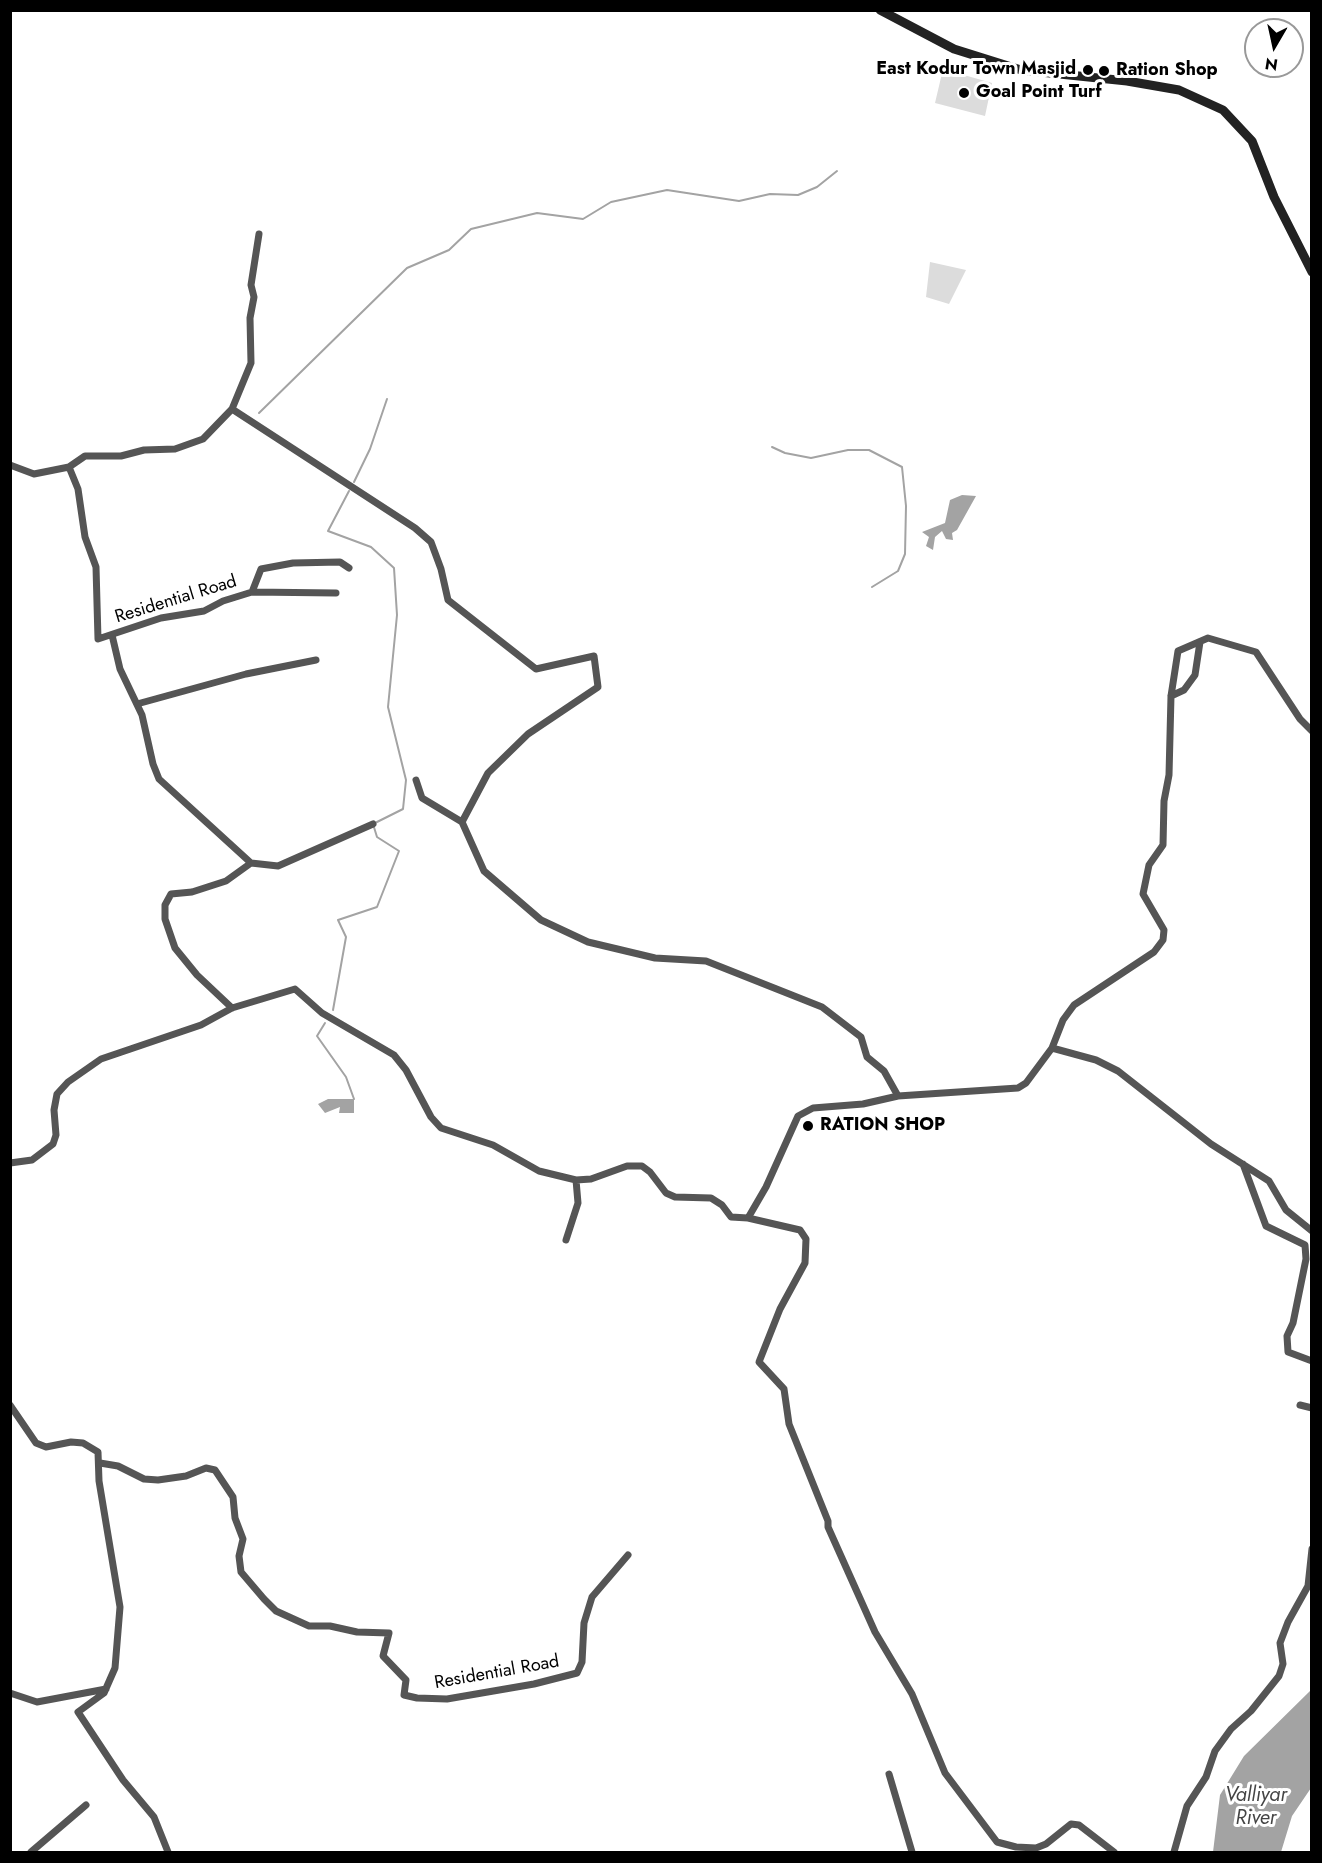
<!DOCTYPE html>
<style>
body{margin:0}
#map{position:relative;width:1322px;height:1863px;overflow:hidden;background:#fff;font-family:Jost,sans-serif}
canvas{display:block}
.frame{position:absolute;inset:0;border:12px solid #000;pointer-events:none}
.north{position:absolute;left:1244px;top:18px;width:60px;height:60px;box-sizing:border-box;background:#fff;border:2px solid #999;border-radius:50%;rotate:189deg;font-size:16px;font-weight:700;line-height:24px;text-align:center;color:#000}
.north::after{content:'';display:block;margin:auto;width:21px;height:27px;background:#000;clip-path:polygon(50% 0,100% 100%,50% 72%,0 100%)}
</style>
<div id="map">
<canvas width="1322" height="1863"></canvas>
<div class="frame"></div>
<div class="north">N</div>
</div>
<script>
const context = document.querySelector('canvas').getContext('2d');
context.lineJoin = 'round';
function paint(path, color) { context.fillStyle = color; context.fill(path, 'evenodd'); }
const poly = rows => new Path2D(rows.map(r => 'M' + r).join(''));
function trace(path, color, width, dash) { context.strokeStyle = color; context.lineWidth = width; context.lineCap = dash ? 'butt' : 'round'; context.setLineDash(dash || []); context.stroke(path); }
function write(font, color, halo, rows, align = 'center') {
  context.font = font + ' Jost,sans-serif'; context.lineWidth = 6; context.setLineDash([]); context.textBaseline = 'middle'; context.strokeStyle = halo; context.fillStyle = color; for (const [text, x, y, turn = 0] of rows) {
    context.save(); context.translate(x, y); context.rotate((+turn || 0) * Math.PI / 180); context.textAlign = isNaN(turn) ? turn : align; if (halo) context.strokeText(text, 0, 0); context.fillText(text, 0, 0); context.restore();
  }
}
paint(poly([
 [943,69,992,83,985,116,935,103],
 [930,262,966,270,949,304,926,297]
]), '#dcdcdc');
paint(poly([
 [962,495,976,496,957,530,952,533,953,540,946,539,942,531,935,537,933,550,926,546,929,537,922,532,945,523,950,500],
 [328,1099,354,1099,354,1113,339,1113,340,1107,325,1113,318,1104],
 [1311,1690,1311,1788,1292,1816,1281,1852,1213,1852,1220,1795,1244,1756]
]), '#a3a3a3');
trace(poly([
 [259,413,407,268,449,250,471,229,537,213,583,219,611,202,667,190,739,201,770,194,798,195,817,187,837,171],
 [772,447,785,453,811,458,848,450,869,450,902,467,906,506,905,554,898,571,872,587],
 [354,482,370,449,387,399],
 [333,1010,346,937,338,920,377,907,399,851,377,837,373,824,403,809,406,780,388,707,397,615,394,568,371,547,328,531,349,491],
 [325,1023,317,1036,346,1077,354,1099]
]), '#a3a3a3', 2);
trace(poly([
 [232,409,251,363,250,318,254,297,251,285,259,234],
 [10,465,34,474,69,467,85,456,121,456,144,450,175,449,203,439,232,409,415,528,431,542,441,569,448,600,536,669,594,656,598,687,528,734,488,773,462,822,484,871,541,920,588,942,655,958,706,961,822,1007,861,1037,867,1057,884,1071,898,1096],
 [69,467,78,489,85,537,96,567,98,639,161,618,204,611,223,601,252,592,261,569,293,563,340,562,349,568],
 [252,592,336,593],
 [112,635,120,669,142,715,153,764,159,779,251,863,278,866,373,824],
 [1171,696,1184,690,1195,675,1200,642],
 [137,704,246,674,316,660],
 [416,780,422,798,462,822],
 [232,1008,197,975,175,948,165,919,165,905,171,894,192,892,226,881,251,863],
 [1052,1048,1063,1020,1074,1005,1154,952,1163,940,1164,930,1143,894,1149,865,1163,845,1164,801,1169,775,1171,696,1178,651,1208,638,1256,652,1300,719,1312,731],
 [10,1163,32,1160,53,1144,56,1135,54,1110,57,1094,68,1082,101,1059,201,1025,232,1008,295,989,322,1013,394,1055,406,1070,431,1117,441,1128,493,1145,539,1171,576,1180,591,1179,627,1166,642,1166,650,1172,666,1193,675,1197,711,1198,722,1205,731,1217,748,1218,766,1187,798,1116,813,1108,863,1104,898,1096,1018,1088,1026,1083,1052,1048,1096,1060,1118,1071,1211,1144,1269,1181,1286,1210,1312,1231],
 [1243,1164,1266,1226,1305,1245,1306,1259,1293,1323,1287,1336,1288,1352,1312,1361],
 [748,1218,800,1230,806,1239,805,1263,780,1309,759,1362,784,1389,789,1424,828,1521,828,1527,875,1632,912,1694,945,1773,997,1842,1016,1847,1036,1848,1046,1844,1071,1824,1079,1825,1114,1852],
 [566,1240,578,1203,576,1180],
 [10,1405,36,1443,46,1447,71,1442,83,1443,98,1452,99,1481,120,1607,115,1668,104,1693,78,1712,123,1780,154,1817,168,1852],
 [1300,1405,1312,1408],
 [100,1463,118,1466,144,1479,158,1480,186,1476,206,1468,215,1470,233,1497,235,1518,243,1539,239,1556,241,1572,264,1599,276,1611,309,1626,330,1626,357,1632,389,1633,383,1656,406,1680,404,1695,417,1698,447,1699,534,1684,577,1673,582,1662,584,1623,592,1597,628,1555],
 [10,1693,37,1702,106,1689],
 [889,1774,912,1852],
 [31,1852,86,1805],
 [1174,1852,1187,1806,1206,1777,1215,1751,1231,1729,1251,1711,1279,1676,1283,1664,1280,1643,1288,1622,1308,1586,1312,1549]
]), '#555', 7);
trace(poly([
 [880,10,954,49,1021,70,1127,81,1179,90,1223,110,1252,141,1274,197,1312,272]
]), '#222', 9);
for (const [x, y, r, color] of [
 [1088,70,6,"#000"],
 [1104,71,6,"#000"],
 [964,93,6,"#000"],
 [808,1126,6,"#000"]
]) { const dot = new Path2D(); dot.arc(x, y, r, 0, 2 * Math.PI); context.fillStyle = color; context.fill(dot); trace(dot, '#fff', 2); }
write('bold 18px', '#000', '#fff', [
 ["East Kodur Town Masjid",1076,70,"right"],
 ["Ration Shop",1116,71],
 ["Goal Point Turf",976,93],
 ["RATION SHOP",820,1126]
], 'left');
write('18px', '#000', '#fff', [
 ["Residential Road",176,600,-17],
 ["Residential Road",497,1673,-10]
]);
write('italic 20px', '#444', '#fff', [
 ["Valliyar",1256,1796],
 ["River",1256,1819]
]);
</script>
